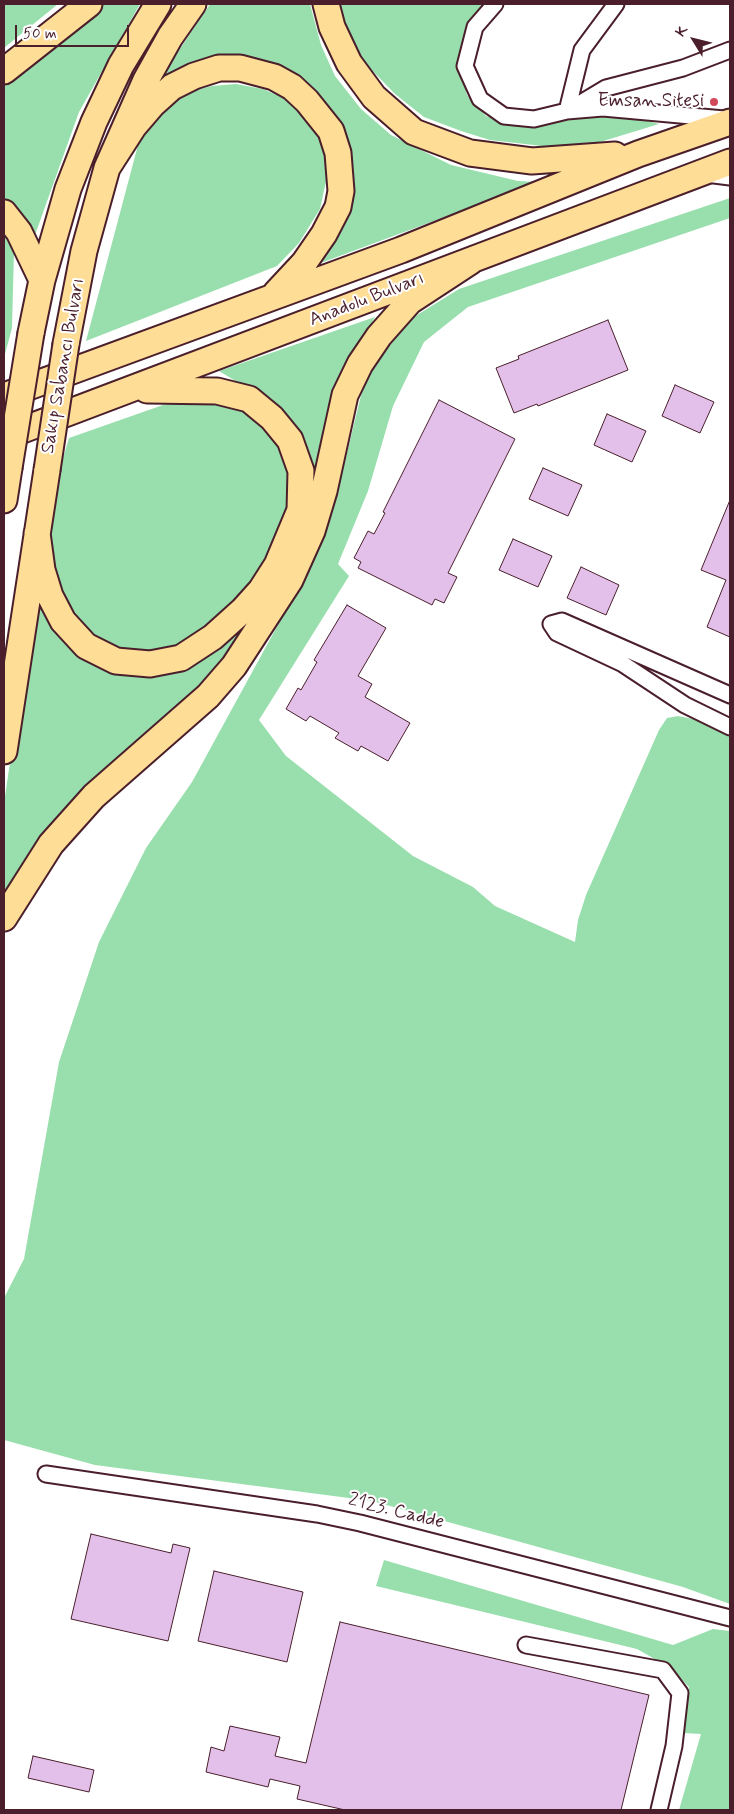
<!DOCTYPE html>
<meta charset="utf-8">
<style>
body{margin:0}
#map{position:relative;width:734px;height:1814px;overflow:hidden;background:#fff;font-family:Mynerve,sans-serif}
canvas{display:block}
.frame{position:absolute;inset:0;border:5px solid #4a1f2b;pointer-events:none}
.north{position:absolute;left:669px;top:15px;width:50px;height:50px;-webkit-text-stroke:4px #fff;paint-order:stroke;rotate:306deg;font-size:14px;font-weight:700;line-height:20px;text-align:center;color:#4a1f2b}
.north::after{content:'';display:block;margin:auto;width:18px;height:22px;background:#4a1f2b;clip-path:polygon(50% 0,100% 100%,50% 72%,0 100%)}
.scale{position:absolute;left:15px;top:25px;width:114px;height:22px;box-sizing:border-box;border:2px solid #4a1f2b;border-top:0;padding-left:6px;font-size:15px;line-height:18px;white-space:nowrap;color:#4a1f2b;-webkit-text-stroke:4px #fff;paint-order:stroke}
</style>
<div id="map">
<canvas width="734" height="1814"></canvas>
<div class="frame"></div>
<div class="north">K</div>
<div class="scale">50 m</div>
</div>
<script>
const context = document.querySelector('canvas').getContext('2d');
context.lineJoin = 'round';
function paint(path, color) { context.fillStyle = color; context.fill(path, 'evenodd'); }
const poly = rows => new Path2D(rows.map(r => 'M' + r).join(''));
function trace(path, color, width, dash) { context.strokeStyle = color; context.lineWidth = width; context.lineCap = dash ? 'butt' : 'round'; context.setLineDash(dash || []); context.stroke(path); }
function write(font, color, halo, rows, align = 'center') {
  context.font = font + ' Mynerve,sans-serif'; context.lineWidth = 4; context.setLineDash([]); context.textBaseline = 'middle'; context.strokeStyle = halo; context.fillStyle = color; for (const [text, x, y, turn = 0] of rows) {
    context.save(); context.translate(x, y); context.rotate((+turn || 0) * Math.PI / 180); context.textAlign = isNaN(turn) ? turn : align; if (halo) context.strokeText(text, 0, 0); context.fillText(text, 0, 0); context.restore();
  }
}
paint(poly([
 [4,4,58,4,4,48],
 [99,4,140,4,79,112,35,235,26,233,4,202,4,79],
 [210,4,310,4,321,45,335,76,361,109,391,135,451,165,518,181,539,182,318,264,350,170,348,139,333,113,310,93,181,70,159,80],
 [340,4,490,4,460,65,467,95,486,116,517,126,623,114,659,124,587,146,551,147,490,140,461,131,424,117,395,94,363,61,346,31],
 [236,84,263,89,286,99,304,116,324,144,328,172,320,209,299,243,277,266,86,341,138,145,153,122,170,103,188,92,212,86],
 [730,198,730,218,468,307,424,342,393,406,368,491,338,564,349,576,259,720,286,756,413,856,473,887,495,906,575,942,578,920,586,895,659,730,667,718,678,716,693,719,730,736,730,1604,683,1587,372,1501,95,1465,4,1440,4,1298,24,1259,59,1062,99,942,146,848,192,782,308,570,345,461,365,379,409,320,459,289],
 [4,230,14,251,12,328,4,358],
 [375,317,343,374,330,414,299,541,236,651,4,896,4,803,36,586,117,668,223,641,309,492,262,397,219,371],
 [220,398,266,419,286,454,293,492,284,533,261,574,198,639,151,653,115,650,85,629,61,601,49,545,56,482,69,438,163,405],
 [384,1560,673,1645,713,1629,730,1631,730,1810,679,1810,701,1734,683,1733,689,1687,669,1667,637,1649,376,1586]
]), '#99dfad');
const building = poly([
 [608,320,628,370,538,406,537,404,514,413,496,368,519,359,518,356,608,320],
 [675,385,714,402,700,433,662,416,675,385],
 [439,400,515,439,448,573,457,577,444,603,435,599,432,605,358,568,361,562,354,558,368,531,374,534,385,513,383,512,439,400],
 [607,414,646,431,632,462,594,445,607,414],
 [543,468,582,485,568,516,529,499,543,468],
 [730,500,730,637,707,627,726,580,701,570,730,500],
 [513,539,552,556,538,587,499,570,513,539],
 [581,567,619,585,606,615,567,598,581,567],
 [347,605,386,628,358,676,372,684,365,697,410,723,388,761,361,746,358,751,335,738,339,733,310,716,306,721,286,709,298,688,301,690,317,662,314,660,347,605],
 [91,1534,171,1553,173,1544,190,1548,168,1641,71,1619,91,1534],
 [214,1571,303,1592,287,1662,198,1641,214,1571],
 [340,1622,649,1695,621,1810,345,1810,297,1799,300,1786,270,1779,268,1787,206,1772,211,1747,224,1751,230,1726,280,1737,275,1756,306,1763,340,1622],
 [33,1756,94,1770,89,1792,28,1778,33,1756]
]);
paint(building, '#e3c0ea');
trace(building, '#4a1f2b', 1);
const minor = poly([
 [495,4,475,27,465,66,480,99,504,116,534,119,567,111,603,108,724,119],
 [571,109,606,88,683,68,730,50],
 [567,111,582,50,616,4],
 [706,174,730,177],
 [730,695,562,621,551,624,557,633,623,664,685,705,730,727],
 [46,1474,317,1514,360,1523,730,1618],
 [526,1645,663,1670,680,1693,674,1746,659,1810]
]);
const primary = poly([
 [326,4,332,27,349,63,374,97,414,132,470,153,532,161,615,155],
 [4,71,89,4],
 [107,168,134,126,152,105,172,87,194,76,219,68,240,68,274,77,292,87,307,101,331,131,338,153,341,191,338,207,324,234,304,263,276,293],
 [4,213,19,232,42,280],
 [31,333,42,280,68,189,94,122,121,65,158,4],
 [66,344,84,251,107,168,146,80,170,37,193,4],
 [4,396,401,250,638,154,730,122],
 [4,437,730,162],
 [4,500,9,468],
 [37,533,42,570,50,596,63,621,86,646,116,661,150,664,181,658,213,637,243,610,261,590,277,565,300,510,301,471,290,440,272,418,249,399,217,391,147,390],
 [4,751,47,470],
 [4,918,51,844,94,796,208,696,234,666,290,580,312,531,324,491,345,395,360,364,379,336,410,301,471,261]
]);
trace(minor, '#4a1f2b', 19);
trace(primary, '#4a1f2b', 29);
trace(minor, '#fff', 15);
trace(primary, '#fedd96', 25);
const primaryBridge = poly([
 [9,468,31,333],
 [47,470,66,344]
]);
trace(primaryBridge, '#4a1f2b', 29, []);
trace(primaryBridge, '#fedd96', 25);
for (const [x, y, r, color] of [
 [714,102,5,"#d1495b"]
]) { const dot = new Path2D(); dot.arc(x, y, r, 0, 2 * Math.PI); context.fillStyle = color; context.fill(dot); trace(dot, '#fff', 2); }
write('19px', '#4a1f2b', '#fff', [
 ["Emsan Sitesi",704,102]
], 'right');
write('19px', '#4a1f2b', '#fff', [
 ["Anadolu Bulvarı",367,300,-21],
 ["Sakıp Sabancı Bulvarı",64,366,-80],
 ["2123. Cadde",396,1512,14]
]);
</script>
